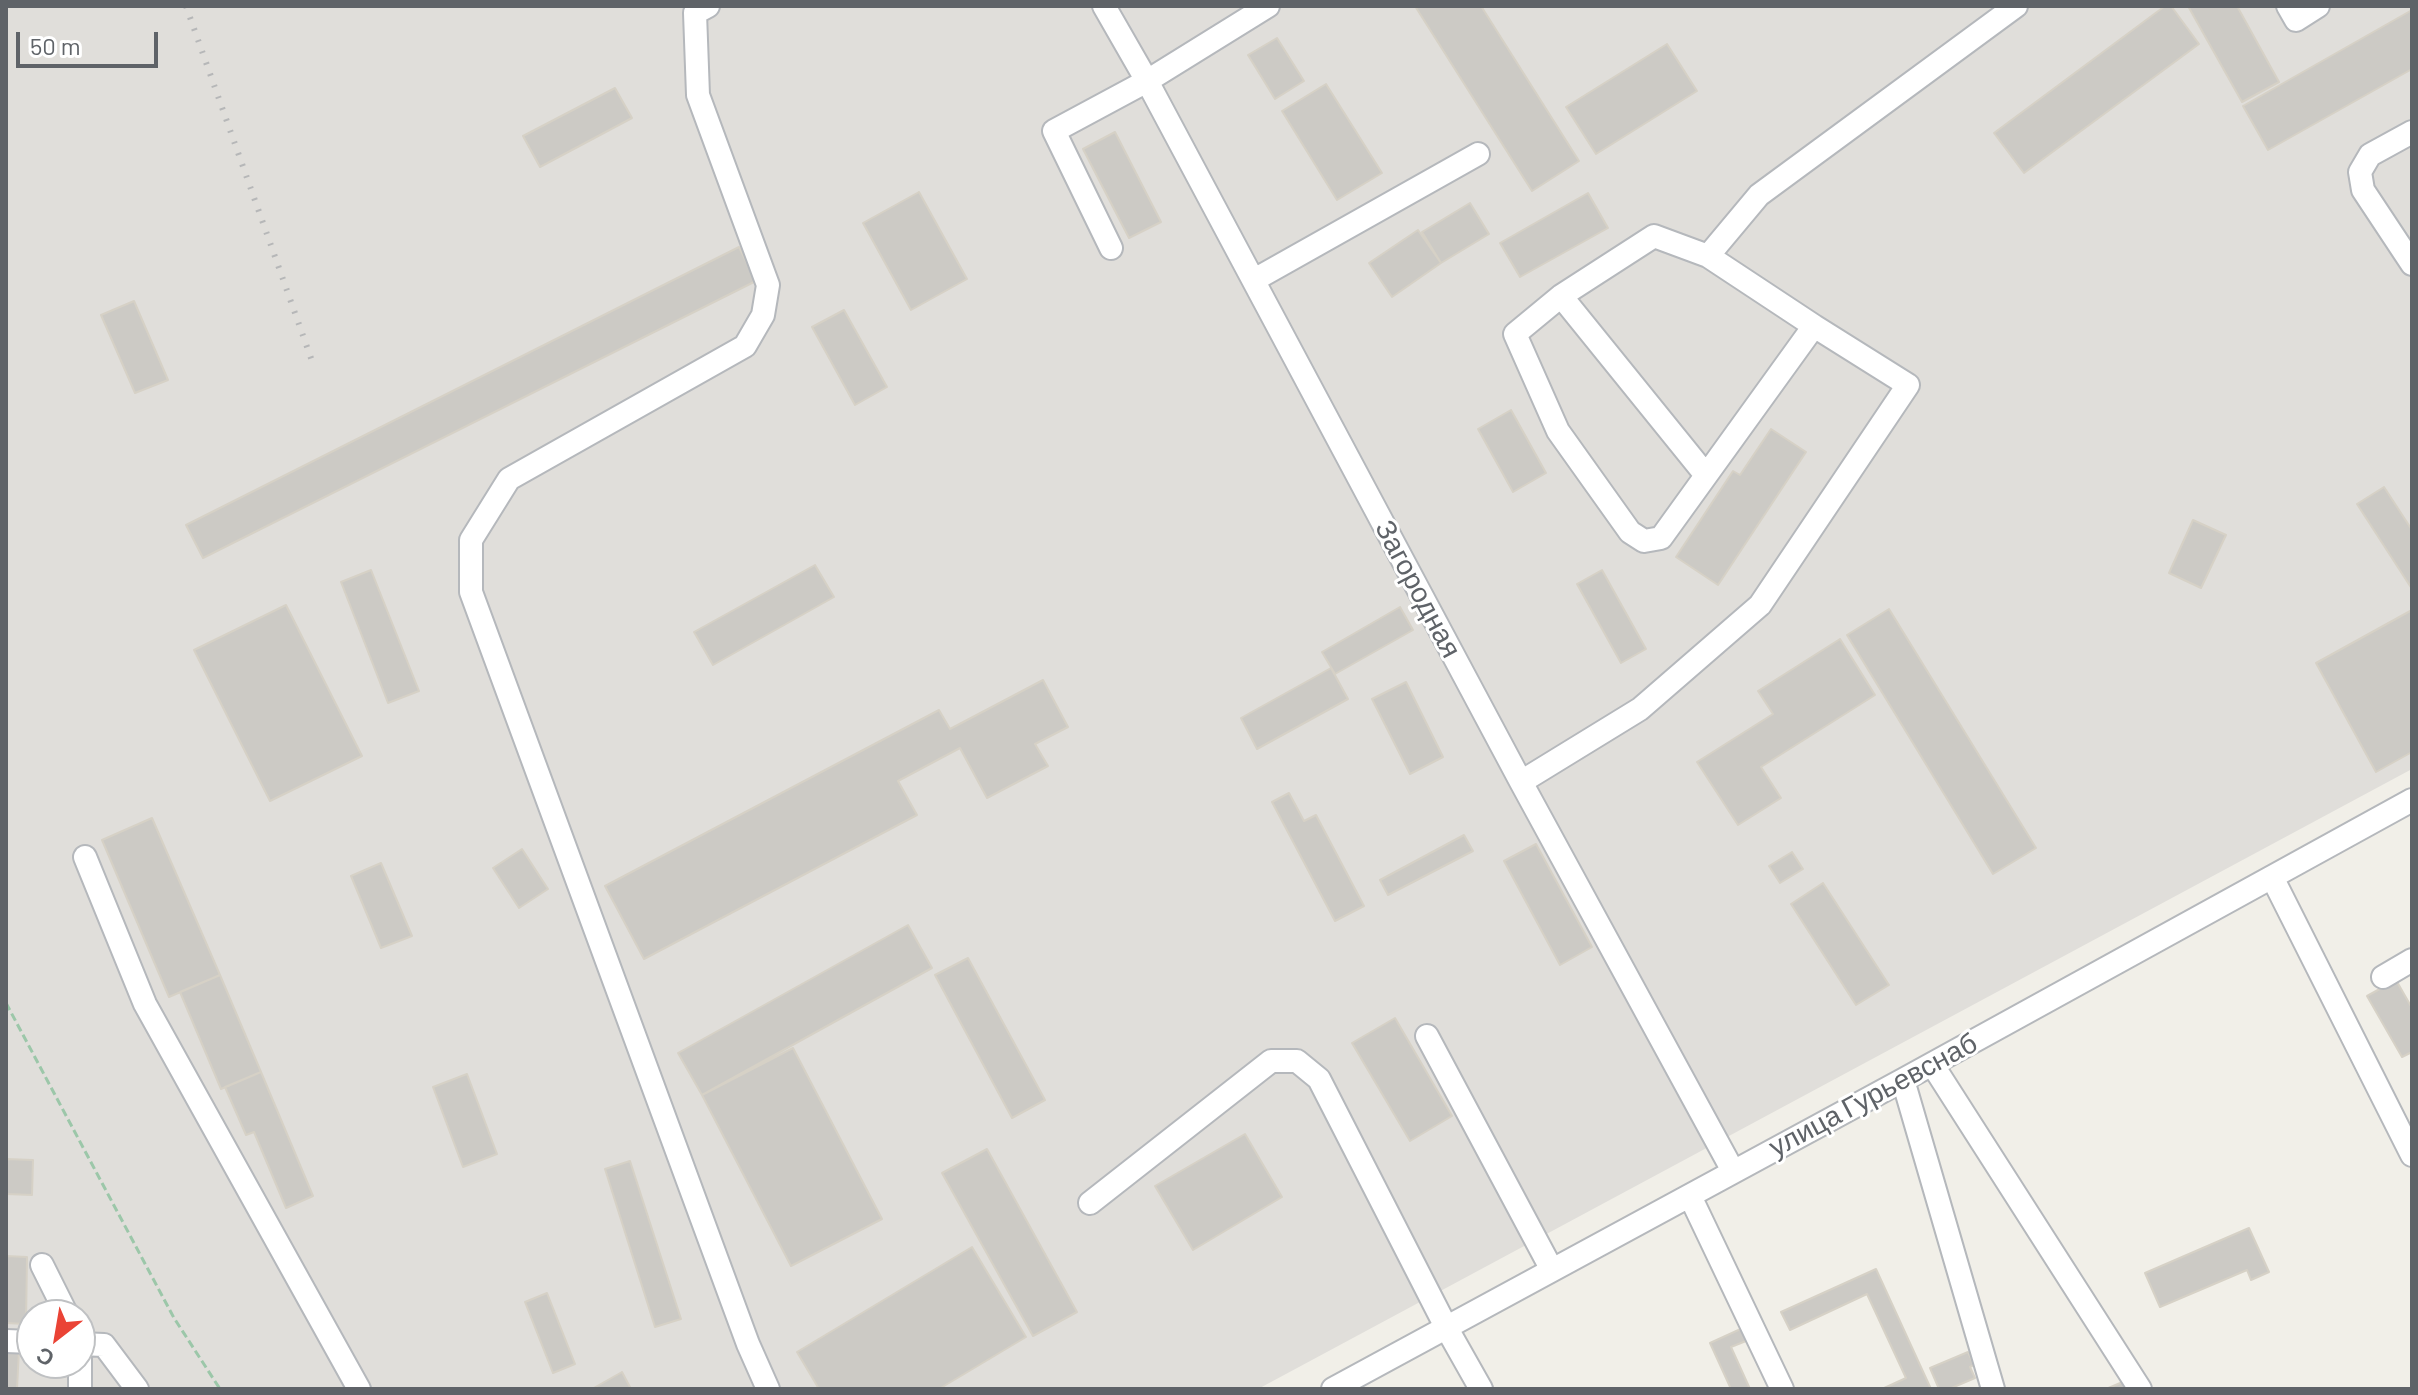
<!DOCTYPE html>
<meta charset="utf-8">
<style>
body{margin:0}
#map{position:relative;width:2418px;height:1395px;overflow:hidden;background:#f1efe8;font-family:Barlow,sans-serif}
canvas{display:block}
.frame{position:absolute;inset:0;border:8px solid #5f6368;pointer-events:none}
.north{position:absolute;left:16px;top:1299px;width:80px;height:80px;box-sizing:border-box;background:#fff;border:2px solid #bfc1c3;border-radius:50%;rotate:211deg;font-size:22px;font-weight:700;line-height:32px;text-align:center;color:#5f6368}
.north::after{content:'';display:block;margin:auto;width:28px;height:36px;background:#ea4335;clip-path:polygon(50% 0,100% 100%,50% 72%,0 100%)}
.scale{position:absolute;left:16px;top:32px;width:142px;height:36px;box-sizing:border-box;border:4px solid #5f6368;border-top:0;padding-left:10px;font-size:24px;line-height:28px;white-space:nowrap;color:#5f6368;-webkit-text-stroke:6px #fff;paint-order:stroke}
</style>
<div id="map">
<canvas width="2418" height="1395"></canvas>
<div class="frame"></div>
<div class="north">С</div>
<div class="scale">50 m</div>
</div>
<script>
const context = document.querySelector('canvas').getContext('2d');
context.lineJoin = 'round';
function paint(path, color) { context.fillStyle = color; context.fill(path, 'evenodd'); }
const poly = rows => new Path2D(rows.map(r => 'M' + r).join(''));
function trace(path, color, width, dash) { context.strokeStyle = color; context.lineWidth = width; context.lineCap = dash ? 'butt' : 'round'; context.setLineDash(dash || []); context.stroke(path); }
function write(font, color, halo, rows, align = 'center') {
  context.font = font + ' Barlow,sans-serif'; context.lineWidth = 6; context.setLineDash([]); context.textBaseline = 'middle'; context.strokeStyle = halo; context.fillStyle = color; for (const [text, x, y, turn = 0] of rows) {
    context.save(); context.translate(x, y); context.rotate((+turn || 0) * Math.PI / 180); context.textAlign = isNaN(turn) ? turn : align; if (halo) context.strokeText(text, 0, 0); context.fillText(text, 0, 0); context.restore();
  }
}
paint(poly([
 [6,6,2412,6,2412,769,1258,1389,6,1389],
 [32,1315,80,1315,80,1363,32,1363]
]), '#e0deda');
const building = poly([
 [1415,6,1481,6,1579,161,1532,191,1415,6],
 [2165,6,2171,6,2199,44,2024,173,1994,133,2165,6],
 [2188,6,2237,6,2279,82,2242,102,2188,6],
 [2412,10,2412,69,2268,150,2243,106,2412,10],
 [1277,38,1304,81,1275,99,1248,55,1277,38],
 [1667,44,1697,91,1596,154,1566,107,1667,44],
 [1326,84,1382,173,1337,200,1282,111,1326,84],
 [615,88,632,118,540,167,523,136,615,88],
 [1115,132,1161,222,1129,238,1083,149,1115,132],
 [919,192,967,279,911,310,863,223,919,192],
 [1588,193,1608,228,1520,277,1500,243,1588,193],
 [1470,203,1489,234,1441,263,1422,232,1470,203],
 [1418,230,1441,263,1392,297,1369,263,1418,230],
 [739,247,756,281,203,558,186,525,739,247],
 [134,301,168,380,135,393,101,315,134,301],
 [844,310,887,387,855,405,812,327,844,310],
 [1511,410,1546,473,1513,492,1478,429,1511,410],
 [1771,429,1806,452,1718,585,1676,557,1733,471,1740,475,1771,429],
 [2384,487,2412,530,2412,589,2357,504,2384,487],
 [2193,520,2226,535,2201,588,2169,573,2193,520],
 [815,565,834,597,713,665,694,632,815,565],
 [371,570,419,691,388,703,341,582,371,570],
 [1602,570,1646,649,1621,663,1577,584,1602,570],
 [286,605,362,756,270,801,194,650,286,605],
 [1400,607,1413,630,1335,674,1322,652,1400,607],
 [1889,609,2036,848,1993,874,1847,635,1889,609],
 [2412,610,2412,752,2376,772,2316,663,2412,610],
 [1840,639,1875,695,1761,767,1781,798,1738,825,1697,762,1773,714,1758,691,1840,639],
 [1331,668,1348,699,1257,749,1241,718,1331,668],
 [1043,680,1068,727,1035,744,1048,766,987,798,960,748,898,781,917,815,644,959,605,886,939,710,950,729,1043,680],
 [1406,682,1443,757,1410,774,1372,699,1406,682],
 [1289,793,1304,821,1316,815,1364,906,1335,921,1272,802,1289,793],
 [152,818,220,975,169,997,102,840,152,818],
 [1464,835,1473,851,1388,895,1380,880,1464,835],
 [1536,844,1592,947,1560,965,1504,861,1536,844],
 [522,849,548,889,519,908,493,868,522,849],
 [1792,852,1803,869,1780,883,1769,866,1792,852],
 [381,863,412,936,381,948,351,876,381,863],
 [1823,883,1889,985,1856,1005,1791,904,1823,883],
 [908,925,932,968,702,1095,678,1053,908,925],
 [968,958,1045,1100,1012,1118,935,975,968,958],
 [220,975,261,1072,221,1089,180,992,220,975],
 [2396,980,2412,1008,2412,1052,2402,1057,2367,996,2396,980],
 [1395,1018,1452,1116,1410,1141,1352,1043,1395,1018],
 [793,1048,882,1219,791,1266,702,1095,793,1048],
 [261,1072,313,1196,286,1208,254,1132,246,1135,225,1087,261,1072],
 [467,1074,497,1154,463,1167,433,1087,467,1074],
 [1245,1134,1282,1197,1193,1250,1155,1186,1245,1134],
 [987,1149,1077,1312,1033,1336,942,1173,987,1149],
 [6,1159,33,1160,32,1195,6,1194,6,1159],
 [630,1161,681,1319,655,1327,605,1169,630,1161],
 [2249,1228,2269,1272,2251,1280,2247,1270,2160,1307,2145,1273,2249,1228],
 [972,1247,1026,1337,939,1389,819,1389,797,1352,972,1247],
 [6,1256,27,1257,26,1324,6,1323,6,1256],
 [1876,1269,1931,1389,1882,1389,1906,1378,1867,1294,1790,1330,1781,1312,1876,1269],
 [547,1293,575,1364,553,1373,525,1302,547,1293],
 [1745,1327,1751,1339,1731,1347,1750,1389,1731,1389,1710,1343,1745,1327],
 [6,1350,19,1350,17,1389,6,1389,6,1350],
 [1968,1352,1974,1365,1970,1367,1975,1378,1949,1389,1939,1389,1930,1368,1968,1352],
 [622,1372,631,1389,592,1389,622,1372],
 [2125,1381,2128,1389,2106,1389,2125,1381]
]);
paint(building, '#cccac5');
trace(building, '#d6d1c6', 2);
const minor = poly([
 [708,6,695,13,698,95,768,285,763,315,745,346,509,479,471,540,471,592,748,1344,768,1389],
 [1104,6,1147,81,1521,782,1733,1171],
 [2288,6,2296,20,2318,6],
 [2412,132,2370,155,2360,172,2363,190,2412,264],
 [1111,248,1054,131,1147,81,1268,6],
 [1708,256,1759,195,2016,6],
 [1254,280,1478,154],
 [1561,296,1705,474],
 [1521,782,1640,709,1760,605,1908,385,1814,326,1661,538,1644,541,1630,532,1558,431,1515,334,1561,296,1654,236,1708,256,1814,326],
 [85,857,145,1004,359,1389],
 [2272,877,2412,1155],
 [2383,977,2412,960],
 [1427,1036,1552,1270],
 [1932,1064,2140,1389],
 [1903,1080,1993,1389],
 [1690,1196,1782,1389],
 [1090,1203,1271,1061,1297,1061,1319,1079,1446,1327,1481,1389],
 [42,1265,67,1315],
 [6,1341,32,1342],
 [80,1341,80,1389],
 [80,1344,104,1345,137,1389],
 [1333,1389,1903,1080,2412,800]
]);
trace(minor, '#b5b8bc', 26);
trace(poly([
 [6,1003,174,1318,220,1389]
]), '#9cc7a9', 3, [8, 4]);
trace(minor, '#fff', 22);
trace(poly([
 [186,6,312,361]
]), '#b6b7b8', 6, [2, 10]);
write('28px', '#5f6368', '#fff', [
 ["Загородная",1418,589,62],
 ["улица Гурьевснаб",1873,1095,-28]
]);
</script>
